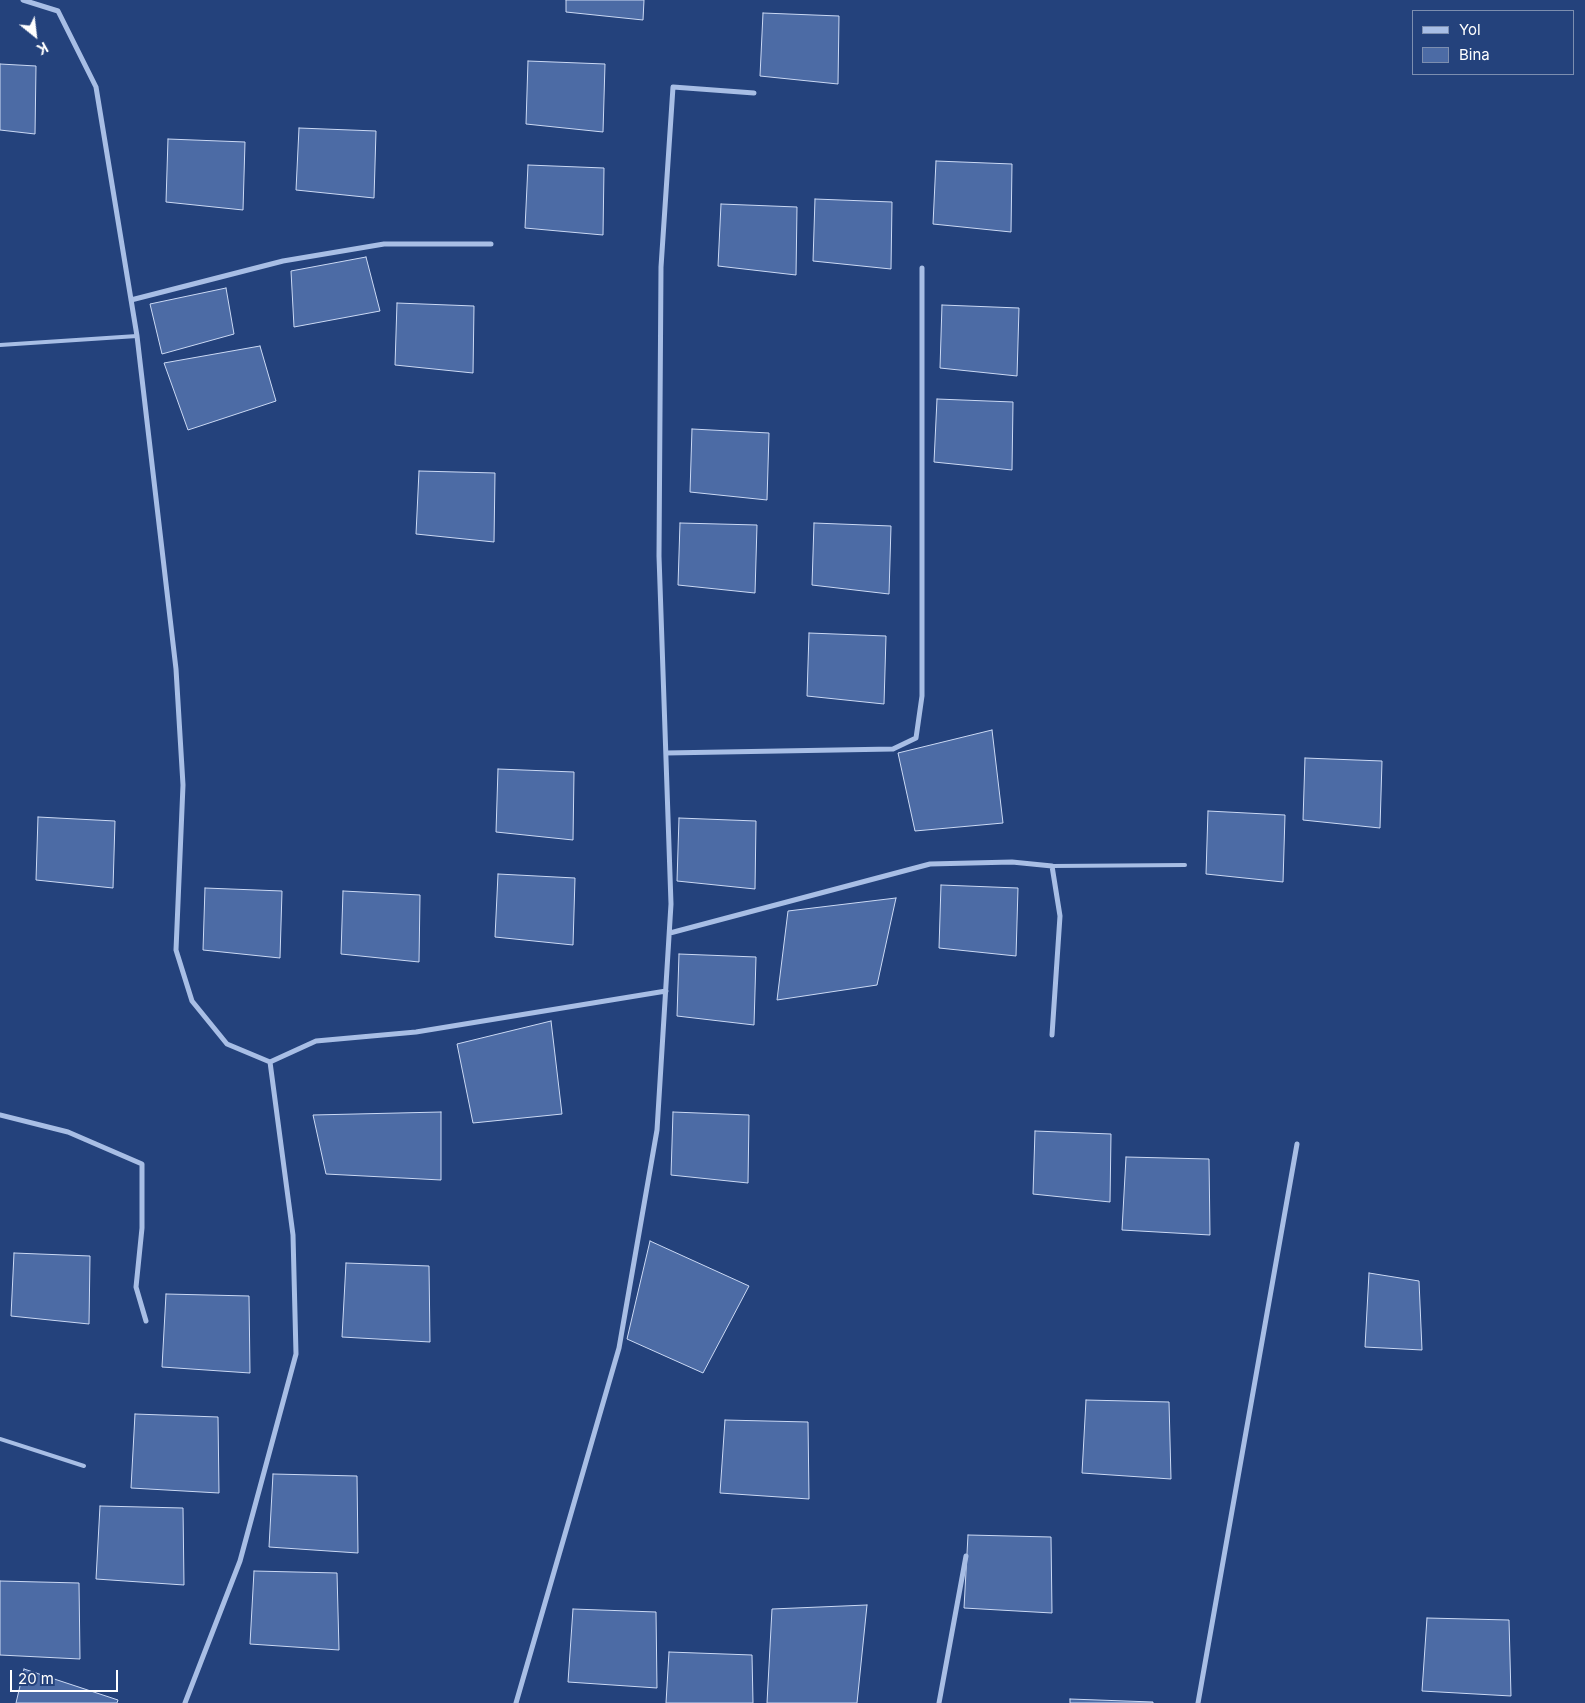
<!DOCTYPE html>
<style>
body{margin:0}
#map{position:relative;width:1585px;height:1703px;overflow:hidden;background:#24427c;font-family:Inter,sans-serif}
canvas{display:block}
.legend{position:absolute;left:1412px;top:10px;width:162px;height:65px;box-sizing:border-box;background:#24427c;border:1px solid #7c8eb0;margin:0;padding:6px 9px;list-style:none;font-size:15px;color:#fff}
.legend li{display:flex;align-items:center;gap:10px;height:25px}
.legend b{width:25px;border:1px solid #7c8eb0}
.north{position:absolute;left:10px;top:10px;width:50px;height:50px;-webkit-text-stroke:4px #24427c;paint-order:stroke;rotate:151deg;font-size:14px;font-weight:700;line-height:20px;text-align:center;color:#fff}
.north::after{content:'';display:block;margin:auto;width:18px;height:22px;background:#fff;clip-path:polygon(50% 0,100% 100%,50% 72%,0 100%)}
.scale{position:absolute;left:10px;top:1670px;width:108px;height:22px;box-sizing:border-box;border:2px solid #fff;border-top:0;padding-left:6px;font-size:15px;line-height:18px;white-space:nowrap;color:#fff;-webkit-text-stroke:4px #24427c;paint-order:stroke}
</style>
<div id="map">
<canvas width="1585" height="1703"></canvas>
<ul class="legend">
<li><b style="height:6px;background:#a8bee5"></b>Yol</li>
<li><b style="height:14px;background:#4c6ba5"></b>Bina</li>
</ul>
<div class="north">K</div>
<div class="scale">20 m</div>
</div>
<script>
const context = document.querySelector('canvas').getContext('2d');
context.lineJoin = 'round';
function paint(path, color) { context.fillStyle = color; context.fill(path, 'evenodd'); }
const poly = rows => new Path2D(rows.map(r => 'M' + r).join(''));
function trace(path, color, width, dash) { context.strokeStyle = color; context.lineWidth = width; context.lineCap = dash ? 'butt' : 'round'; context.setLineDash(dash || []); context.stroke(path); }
const building = poly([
 [566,0,644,0,643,20,566,12,566,0],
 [763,13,839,16,838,84,760,76,763,13],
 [528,61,605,64,603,132,526,124,528,61],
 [0,64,36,66,35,134,0,130,0,64],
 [299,128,376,131,374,198,296,190,299,128],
 [168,139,245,142,243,210,166,202,168,139],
 [936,161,1012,164,1011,232,933,224,936,161],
 [528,165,604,168,603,235,525,228,528,165],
 [815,199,892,202,891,269,813,261,815,199],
 [721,204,797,207,796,275,718,266,721,204],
 [366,257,380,311,294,327,291,271,366,257],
 [226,288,234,334,162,354,150,304,226,288],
 [397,303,474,306,473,373,395,365,397,303],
 [942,305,1019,308,1017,376,940,368,942,305],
 [260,346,276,401,188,430,164,363,260,346],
 [937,399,1013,402,1012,470,934,462,937,399],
 [692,429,769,433,767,500,690,492,692,429],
 [419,471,495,473,494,542,416,534,419,471],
 [680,523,757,525,755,593,678,585,680,523],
 [814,523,891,526,889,594,812,585,814,523],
 [809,633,886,636,884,704,807,696,809,633],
 [992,730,1003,823,915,831,898,753,992,730],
 [1305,758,1382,761,1380,828,1303,820,1305,758],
 [498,769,574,772,573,840,496,832,498,769],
 [1208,811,1285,815,1283,882,1206,874,1208,811],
 [38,817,115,821,113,888,36,880,38,817],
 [679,818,756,821,755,889,677,881,679,818],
 [498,874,575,878,573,945,495,937,498,874],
 [941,885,1018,888,1016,956,939,948,941,885],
 [205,888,282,891,280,958,203,950,205,888],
 [343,891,420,895,419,962,341,954,343,891],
 [896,898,877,985,777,1000,788,911,896,898],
 [679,954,756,957,754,1025,677,1016,679,954],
 [551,1021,562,1114,473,1123,457,1044,551,1021],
 [441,1112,441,1180,326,1174,313,1115,441,1112],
 [673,1112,749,1115,748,1183,671,1175,673,1112],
 [1035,1131,1111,1134,1110,1202,1033,1194,1035,1131],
 [1126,1157,1209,1159,1210,1235,1122,1230,1126,1157],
 [650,1241,749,1286,703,1373,627,1339,650,1241],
 [14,1253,90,1256,89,1324,11,1316,14,1253],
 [346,1263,429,1266,430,1342,342,1337,346,1263],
 [1369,1273,1419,1281,1422,1350,1365,1347,1369,1273],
 [166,1294,249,1296,250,1373,162,1367,166,1294],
 [1086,1400,1169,1402,1171,1479,1082,1473,1086,1400],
 [135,1414,218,1417,219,1493,131,1488,135,1414],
 [725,1420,808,1422,809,1499,720,1493,725,1420],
 [273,1474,357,1476,358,1553,269,1547,273,1474],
 [100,1506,183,1508,184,1585,96,1579,100,1506],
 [968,1535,1051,1537,1052,1613,964,1608,968,1535],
 [254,1571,337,1573,339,1650,250,1644,254,1571],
 [0,1581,79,1583,80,1659,0,1655,0,1581],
 [867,1605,857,1703,767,1703,772,1609,867,1605],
 [573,1609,656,1612,657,1688,568,1682,573,1609],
 [1427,1618,1509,1620,1511,1696,1422,1691,1427,1618],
 [669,1652,752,1655,753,1703,666,1703,669,1652],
 [24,1669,118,1700,117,1703,16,1703,24,1669],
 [1070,1699,1153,1702,1153,1703,1070,1703,1070,1699]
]);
paint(building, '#4c6ba5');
trace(building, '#cbd9f4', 1);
trace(poly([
 [0,345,137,336],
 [1052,866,1185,865],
 [0,1439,84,1466]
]), '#a8bee5', 4);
trace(poly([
 [23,0,58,11,96,87,137,336,176,669,183,785,176,950,192,1001,227,1044,270,1062,316,1041,416,1032,666,991],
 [131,300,283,261,384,244,491,244],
 [666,753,893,749,916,738,922,696,922,268],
 [670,933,930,864,1012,862,1052,866,1060,916,1052,1035],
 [0,1115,68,1132,142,1164,142,1228,136,1287,146,1321],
 [185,1703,240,1561,296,1354,293,1235,270,1062],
 [516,1703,619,1348,657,1130,671,904,659,556,661,267,673,87,754,93],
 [939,1703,966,1556],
 [1198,1703,1297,1144]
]), '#a8bee5', 5);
</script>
